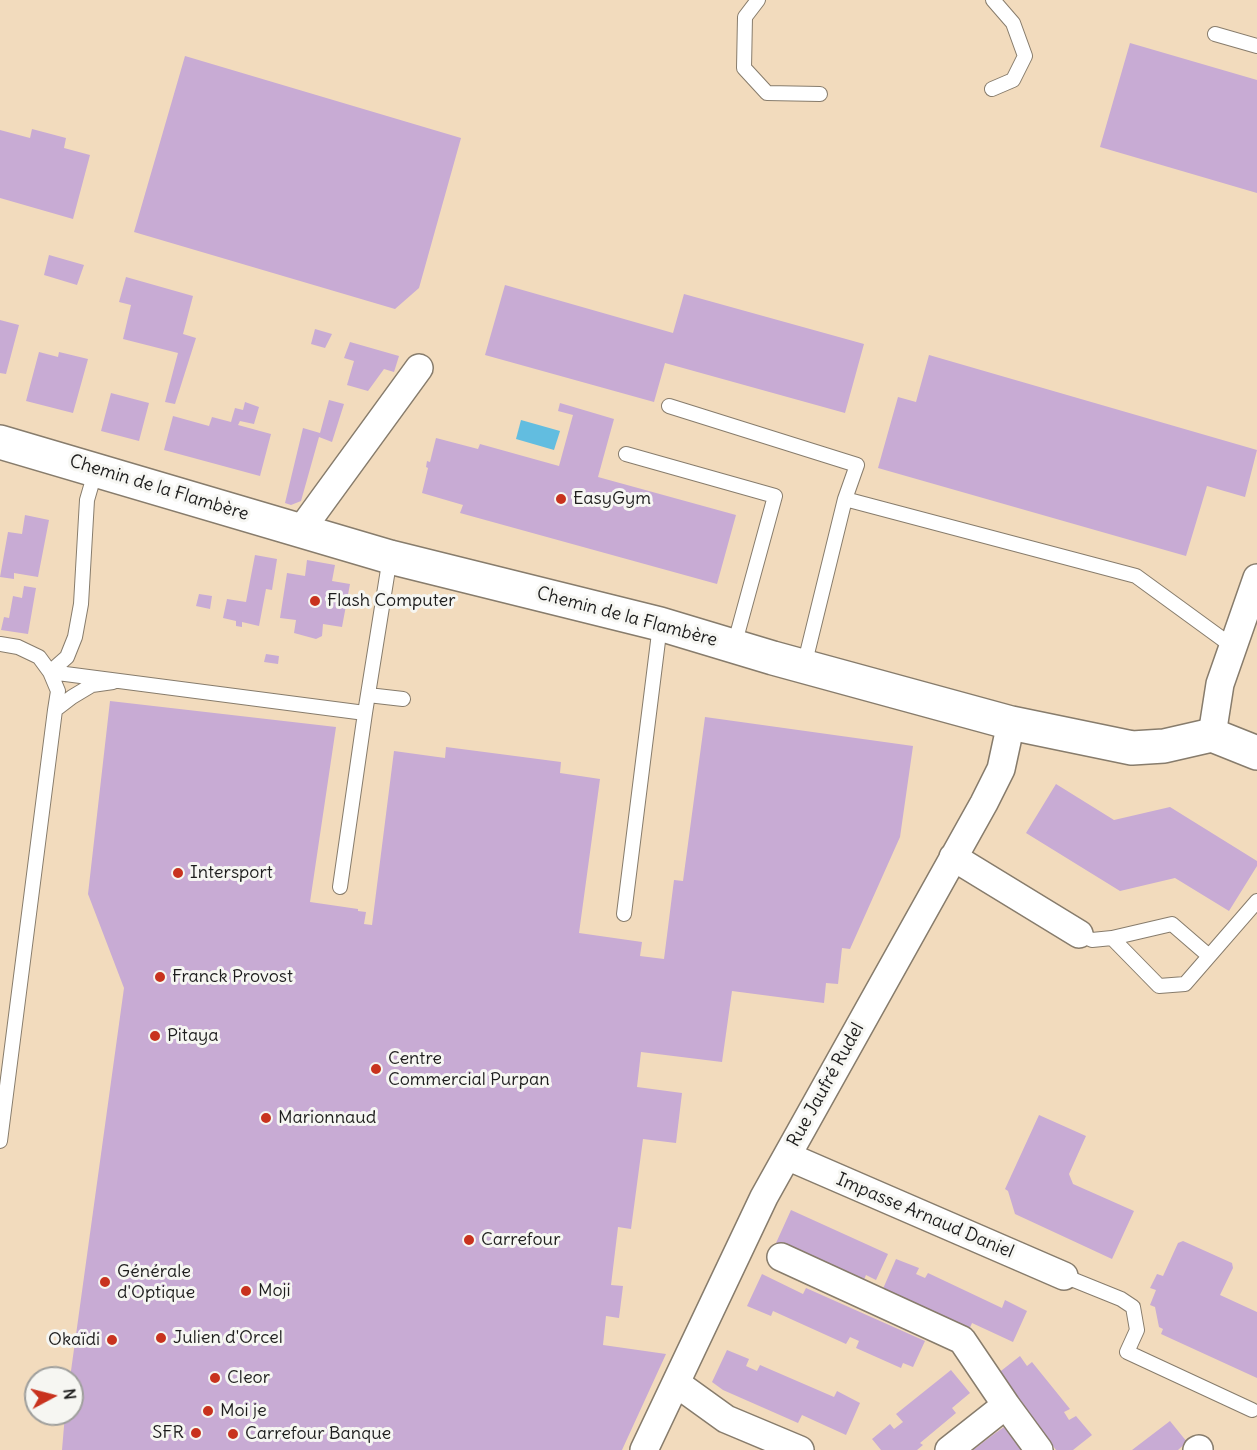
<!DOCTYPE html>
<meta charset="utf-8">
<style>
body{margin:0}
#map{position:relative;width:1257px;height:1450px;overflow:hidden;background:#f2dbbd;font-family:Delius,sans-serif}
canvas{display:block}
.north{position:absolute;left:24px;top:1366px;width:60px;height:60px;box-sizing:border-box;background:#f6f6f2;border:2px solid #9f9f9c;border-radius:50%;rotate:83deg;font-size:16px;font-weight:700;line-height:24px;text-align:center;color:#1c1c1c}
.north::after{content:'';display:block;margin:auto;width:21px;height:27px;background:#c8321e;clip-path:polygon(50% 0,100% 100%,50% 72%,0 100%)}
</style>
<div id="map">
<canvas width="1257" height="1450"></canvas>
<div class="north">N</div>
</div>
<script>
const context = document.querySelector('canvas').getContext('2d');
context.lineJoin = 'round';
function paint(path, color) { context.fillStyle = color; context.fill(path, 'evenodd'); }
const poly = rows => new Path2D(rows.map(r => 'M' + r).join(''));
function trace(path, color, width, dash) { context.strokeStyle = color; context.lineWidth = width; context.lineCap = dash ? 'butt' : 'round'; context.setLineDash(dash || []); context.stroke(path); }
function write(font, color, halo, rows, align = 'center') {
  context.font = font + ' Delius,sans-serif'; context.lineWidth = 6; context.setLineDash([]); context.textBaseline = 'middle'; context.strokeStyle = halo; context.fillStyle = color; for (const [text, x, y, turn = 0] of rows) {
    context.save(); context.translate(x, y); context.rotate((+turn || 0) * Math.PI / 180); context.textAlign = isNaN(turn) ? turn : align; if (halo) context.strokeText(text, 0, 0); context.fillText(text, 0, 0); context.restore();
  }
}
paint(poly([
 [521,420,560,431,554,450,516,439]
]), '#62bde0');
paint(poly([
 [1130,43,1257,80,1257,193,1100,147],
 [185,56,461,138,419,288,395,309,134,232],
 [32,129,66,138,64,148,90,155,73,219,0,198,0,130,30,138],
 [49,255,84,265,77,285,44,275],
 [126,277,193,296,183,334,196,338,175,404,165,402,178,353,123,339,131,305,119,302],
 [505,285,673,333,684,294,864,344,845,413,665,363,654,402,485,355],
 [0,320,19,325,6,374,0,373],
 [315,329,332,334,325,348,311,344],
 [350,342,399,356,394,372,384,369,368,391,347,385,354,361,344,358],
 [39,352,58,357,59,352,88,359,73,413,26,401],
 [929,355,1257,450,1245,497,1207,486,1186,556,878,468,898,397,916,402],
 [111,393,149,403,139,441,101,431],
 [329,400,344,404,332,442,319,437,301,501,291,505,285,503,303,428,320,433],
 [245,402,259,407,254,424,240,421,238,425,271,434,260,476,164,450,173,416,209,426,212,417,231,422,235,408,243,410],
 [560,403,614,419,598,477,736,515,717,584,460,513,463,505,422,493,428,468,426,467,427,461,430,462,436,438,478,449,480,444,559,466,573,415,558,411],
 [25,515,49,520,38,577,14,573,14,579,0,577,8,532,22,534],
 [255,555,277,559,272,590,266,589,259,626,242,622,242,627,236,626,236,621,223,618,227,599,246,602],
 [307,560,335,565,332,581,350,584,342,627,323,624,322,636,316,639,294,633,296,620,280,618,287,573,305,576],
 [24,586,36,588,28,634,1,630,4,617,9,618,13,596,22,598],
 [199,594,212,596,210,609,196,606],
 [266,654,279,656,278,664,264,662],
 [110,701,336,727,310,902,358,909,358,911,366,912,364,924,372,925,394,751,445,758,446,747,561,762,560,773,600,779,579,933,642,942,640,956,664,959,674,880,683,881,705,717,913,746,900,837,850,949,842,948,838,984,826,983,824,1003,732,991,722,1062,641,1052,637,1087,682,1093,676,1143,643,1139,631,1229,618,1227,611,1285,623,1286,619,1318,606,1316,603,1345,666,1354,622,1450,62,1450,65,1414,72,1414,70,1378,124,988,88,894],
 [1056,784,1114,820,1170,807,1257,861,1257,866,1229,911,1175,878,1120,891,1026,833],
 [1039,1115,1086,1136,1069,1174,1073,1184,1134,1211,1112,1259,1015,1214,1008,1191,1005,1189],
 [791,1210,888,1254,876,1280,866,1275,863,1282,776,1243],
 [1183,1241,1232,1263,1233,1268,1220,1295,1257,1312,1257,1378,1161,1334,1163,1329,1159,1327,1155,1307,1150,1305,1156,1290,1150,1288,1157,1274,1163,1276,1178,1243],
 [896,1259,919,1268,916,1274,925,1278,928,1273,1002,1308,1005,1300,1027,1311,1013,1342,972,1323,969,1330,882,1291],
 [762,1274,803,1294,806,1288,925,1341,913,1367,903,1363,901,1368,856,1348,859,1341,850,1337,846,1344,773,1311,771,1316,747,1306],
 [727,1350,749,1359,746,1366,757,1371,760,1365,834,1397,837,1391,860,1403,846,1435,802,1415,798,1423,723,1390,712,1382],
 [1020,1356,1027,1366,1032,1362,1070,1409,1064,1412,1069,1420,1076,1416,1092,1435,1073,1450,1056,1450,997,1374],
 [951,1370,970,1393,952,1408,956,1413,920,1443,923,1445,917,1450,881,1450,872,1439,890,1424,894,1429,903,1422,896,1414],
 [1170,1421,1187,1442,1178,1450,1132,1450],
 [1004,1427,1021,1450,973,1450,994,1434]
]), '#c8abd4');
const service = poly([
 [758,0,745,17,744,68,767,93,820,94],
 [1215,34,1257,46],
 [992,89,1013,80,1025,56,1013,23,993,0],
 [669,406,857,465,845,499],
 [626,454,775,496,734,646],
 [0,644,18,647,39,657,50,672,58,691,55,710],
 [804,666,845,499,1136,576,1232,646],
 [50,672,365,713,340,887],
 [50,672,67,657,75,637,81,604,87,500,96,469],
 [368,695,403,699],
 [365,713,390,557],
 [624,914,660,625],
 [1079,934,1092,940,1112,938,1159,986,1185,984,1257,901],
 [1112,938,1172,924,1209,956],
 [0,1141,55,710,72,697,92,685,113,682],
 [1064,1276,1121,1299,1133,1307,1137,1330,1127,1352,1252,1410]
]);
const minor = poly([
 [301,530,419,368],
 [1212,735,1220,684,1257,578],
 [953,857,1079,934],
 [787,1156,1064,1276],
 [781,1257,962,1340,1006,1405,949,1450],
 [676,1383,726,1419,800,1450],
 [1006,1405,1039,1450],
 [644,1450,764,1197,984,803,1001,769,1011,723],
 [1197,1450,1199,1449]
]);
const tertiary = poly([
 [0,442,390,557,660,624,773,658,1011,723,1132,748,1164,746,1212,735,1257,753]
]);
trace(service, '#877c6c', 16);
trace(minor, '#877c6c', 30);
trace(tertiary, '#877c6c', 36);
trace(service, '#fff', 14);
trace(minor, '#fff', 27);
trace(tertiary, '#fff', 33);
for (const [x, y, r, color] of [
 [561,499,6,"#c8321e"],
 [315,601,6,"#c8321e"],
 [178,873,6,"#c8321e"],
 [160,977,6,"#c8321e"],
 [155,1036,6,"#c8321e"],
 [376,1069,6,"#c8321e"],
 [266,1118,6,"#c8321e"],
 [469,1240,6,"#c8321e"],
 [105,1282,6,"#c8321e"],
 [246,1291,6,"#c8321e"],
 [161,1338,6,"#c8321e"],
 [112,1340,6,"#c8321e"],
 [215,1378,6,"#c8321e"],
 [208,1411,6,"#c8321e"],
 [196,1433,6,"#c8321e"],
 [233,1434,6,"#c8321e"]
]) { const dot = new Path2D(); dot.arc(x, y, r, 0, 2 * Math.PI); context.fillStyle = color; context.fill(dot); trace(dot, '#f6f6f2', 2); }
write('18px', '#1c1c1c', '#f6f6f2', [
 ["Chemin de la Flambère",159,488,17],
 ["Chemin de la Flambère",627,617,15],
 ["Rue Jaufré Rudel",826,1085,-61],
 ["Impasse Arnaud Daniel",925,1216,23]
]);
write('18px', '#1c1c1c', '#f6f6f2', [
 ["EasyGym",573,499],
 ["Flash Computer",327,601],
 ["Intersport",190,873],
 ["Franck Provost",172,977],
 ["Pitaya",167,1036],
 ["Centre",388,1059],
 ["Commercial Purpan",388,1080],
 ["Marionnaud",278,1118],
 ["Carrefour",481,1240],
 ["Générale",117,1272],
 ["d'Optique",117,1293],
 ["Moji",258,1291],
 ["Julien d'Orcel",173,1338],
 ["Okaïdi",100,1340,"right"],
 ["Cleor",227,1378],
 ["Moi je",220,1411],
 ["SFR",184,1433,"right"],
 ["Carrefour Banque",245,1434]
], 'left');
</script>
